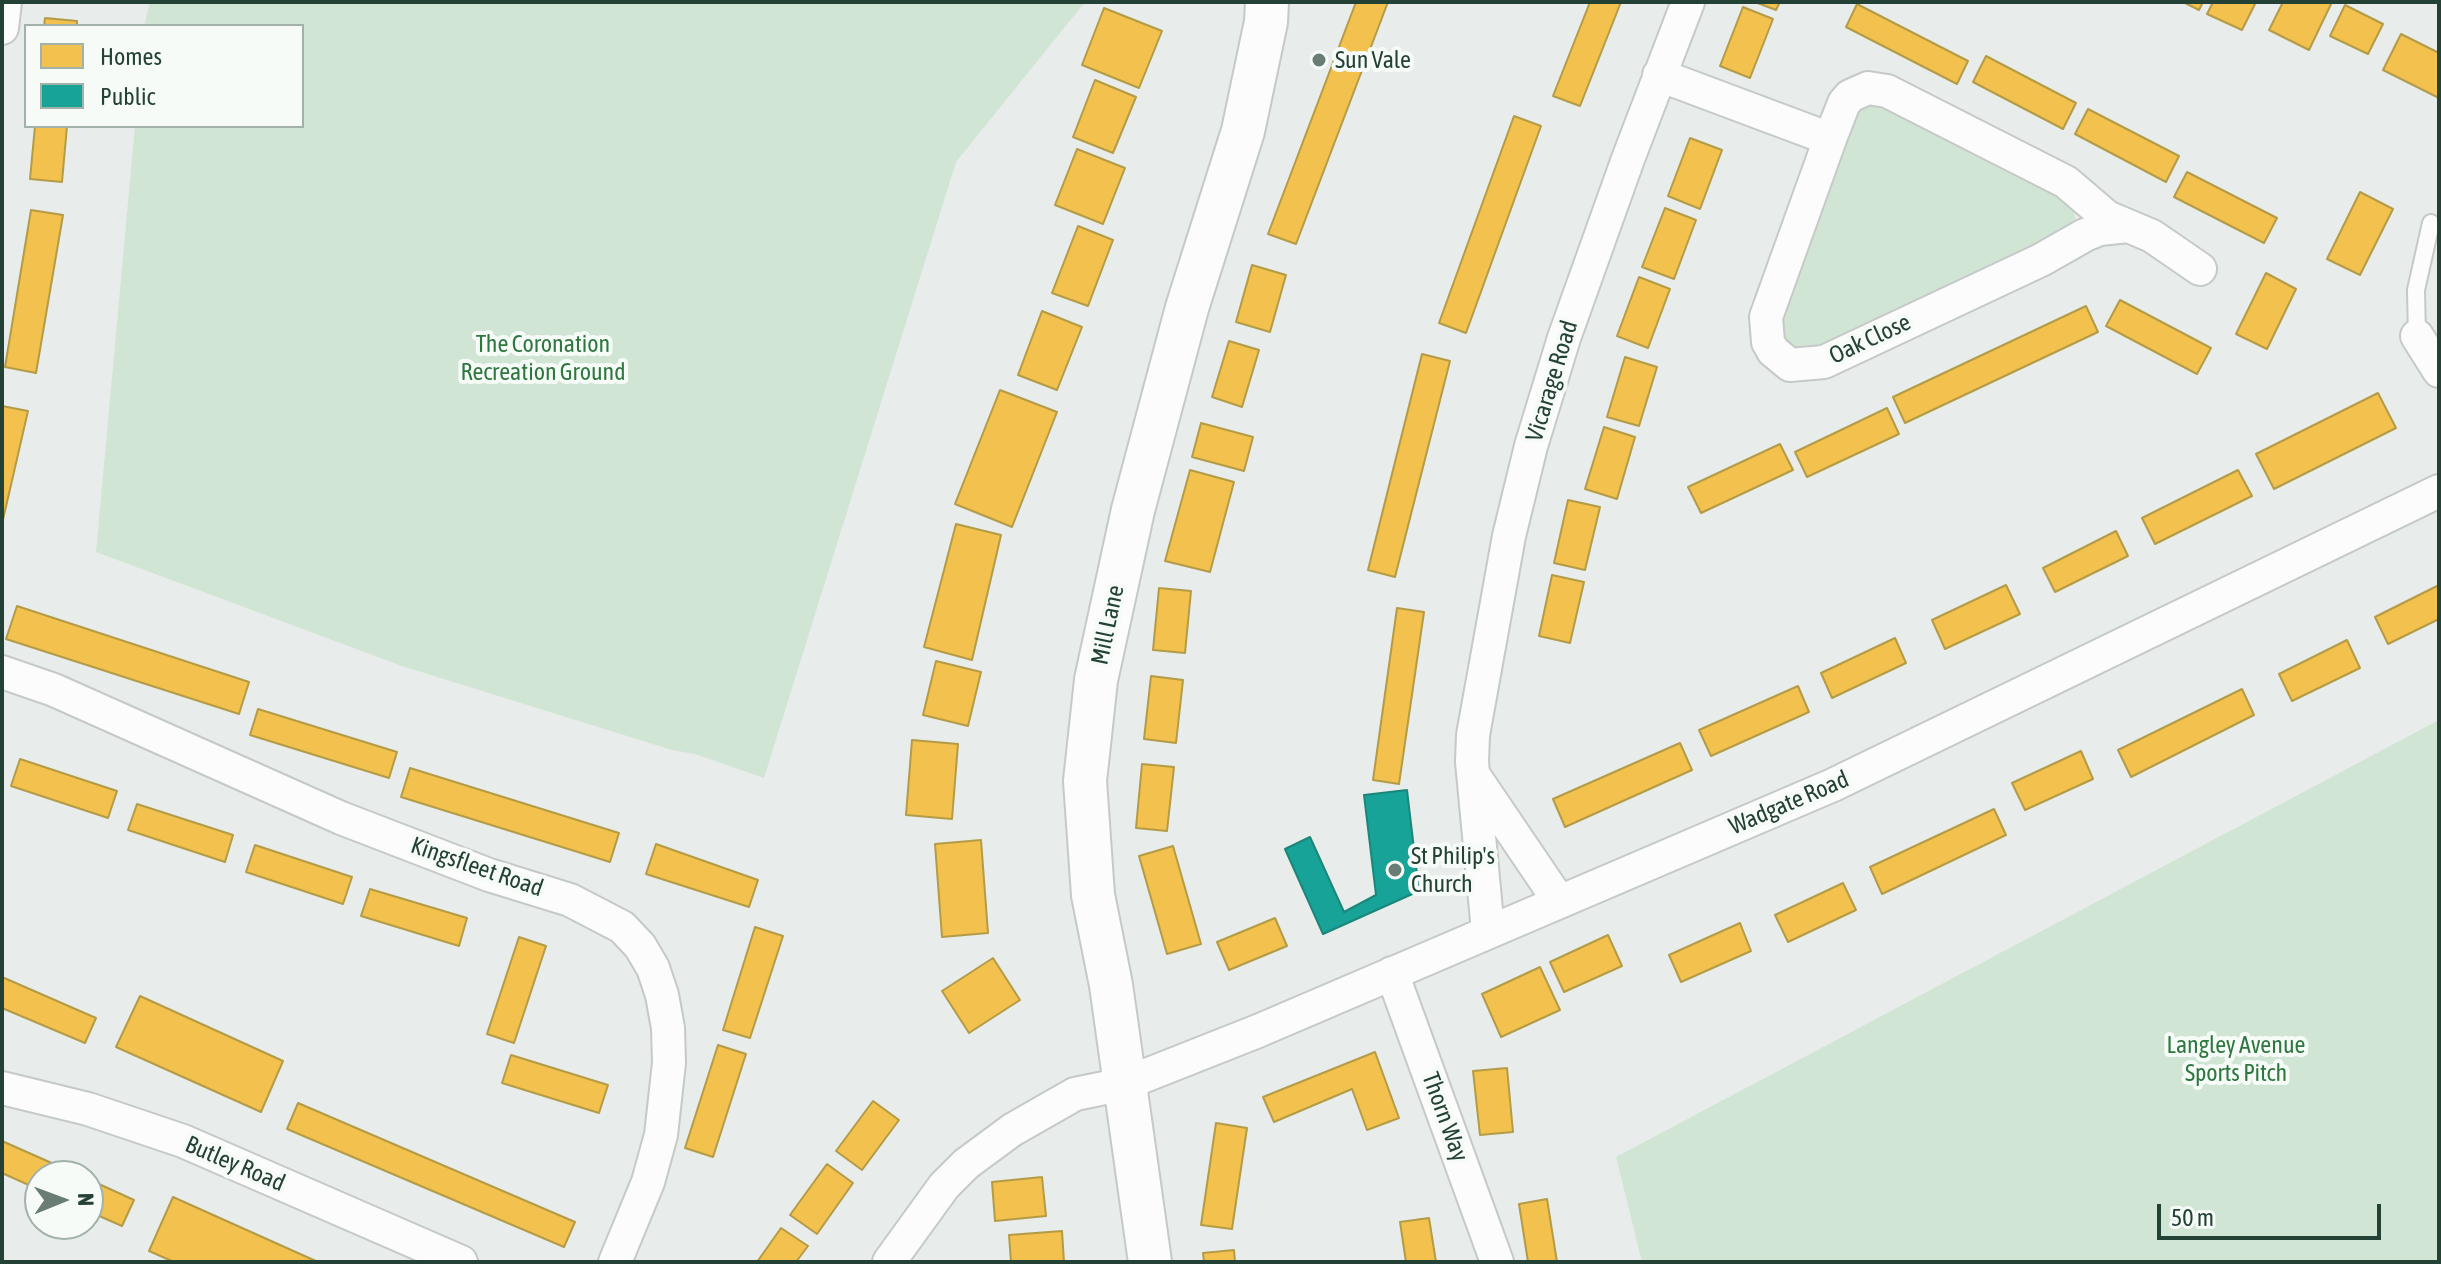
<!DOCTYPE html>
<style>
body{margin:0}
#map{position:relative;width:2441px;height:1264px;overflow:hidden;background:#e8ecea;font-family:"Asap Condensed",sans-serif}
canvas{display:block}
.frame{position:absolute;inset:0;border:4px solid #244135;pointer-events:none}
.legend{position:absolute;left:24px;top:24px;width:280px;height:104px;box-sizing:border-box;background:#f6fbf8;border:2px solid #a2b1aa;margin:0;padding:10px 14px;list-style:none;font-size:24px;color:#244135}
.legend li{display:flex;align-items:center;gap:16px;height:40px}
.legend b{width:40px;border:2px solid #a2b1aa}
.north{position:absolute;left:24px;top:1160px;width:80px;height:80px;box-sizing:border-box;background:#f6fbf8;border:2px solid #a2b1aa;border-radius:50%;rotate:89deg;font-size:22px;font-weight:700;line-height:32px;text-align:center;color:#244135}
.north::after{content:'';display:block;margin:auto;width:28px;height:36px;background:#697d74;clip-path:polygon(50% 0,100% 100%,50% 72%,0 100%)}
.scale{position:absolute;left:2157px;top:1204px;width:224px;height:36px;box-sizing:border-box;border:4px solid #244135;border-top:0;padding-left:10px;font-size:24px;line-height:28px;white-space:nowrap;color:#244135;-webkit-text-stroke:6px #f6fbf8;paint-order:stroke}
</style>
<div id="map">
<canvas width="2441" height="1264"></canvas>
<div class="frame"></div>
<ul class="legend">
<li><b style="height:22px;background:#f2c14e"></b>Homes</li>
<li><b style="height:22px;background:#17a398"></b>Public</li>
</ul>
<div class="north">N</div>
<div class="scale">50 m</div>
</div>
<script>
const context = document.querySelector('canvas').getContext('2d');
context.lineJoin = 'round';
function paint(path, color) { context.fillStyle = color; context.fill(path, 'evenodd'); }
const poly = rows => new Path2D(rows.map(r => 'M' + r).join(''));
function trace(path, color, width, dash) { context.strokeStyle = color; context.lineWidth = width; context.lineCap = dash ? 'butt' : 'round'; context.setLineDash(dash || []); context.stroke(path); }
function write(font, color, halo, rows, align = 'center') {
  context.font = font + ' "Asap Condensed",sans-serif'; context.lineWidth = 8; context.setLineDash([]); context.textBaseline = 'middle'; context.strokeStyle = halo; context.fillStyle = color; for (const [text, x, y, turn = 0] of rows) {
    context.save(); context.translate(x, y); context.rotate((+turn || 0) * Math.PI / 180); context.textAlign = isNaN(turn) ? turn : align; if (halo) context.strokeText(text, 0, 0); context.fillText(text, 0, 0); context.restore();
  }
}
paint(poly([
 [150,2,1085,2,956,162,764,778,695,754,672,750,402,666,96,552,135,126,302,126,302,26,144,26],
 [1867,99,2071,201,2076,221,2072,231,1806,357,1776,337,1848,113],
 [2439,720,2439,1262,1642,1262,1616,1157]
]), '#d1e5d5');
const homes = poly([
 [1356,2,1388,2,1296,244,1268,234,1356,2],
 [1590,2,1621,2,1580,106,1553,96,1590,2],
 [1755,2,1780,2,1776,10,1755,2],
 [2183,2,2203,2,2199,10,2183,2],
 [2213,2,2256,2,2242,30,2207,14,2213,2],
 [2283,2,2332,2,2309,50,2269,30,2283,2],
 [1857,4,1968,61,1957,84,1846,27,1857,4],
 [2345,5,2383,24,2368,54,2330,36,2345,5],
 [1743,7,1773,19,1750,78,1720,66,1743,7],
 [1104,8,1162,31,1139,88,1082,65,1104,8],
 [45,18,77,21,77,26,44,26,45,18],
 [2401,34,2439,53,2439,98,2383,70,2401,34],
 [1986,56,2076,103,2063,129,1973,82,1986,56],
 [1095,80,1136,97,1113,153,1073,137,1095,80],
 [2088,109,2179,156,2166,182,2075,134,2088,109],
 [1514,116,1541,126,1466,333,1439,323,1514,116],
 [35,126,67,126,62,182,30,179,35,126],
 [1690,138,1722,150,1700,209,1668,196,1690,138],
 [1077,149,1125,168,1103,224,1055,205,1077,149],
 [2187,172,2277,218,2264,243,2174,197,2187,172],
 [2360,192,2393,209,2360,275,2327,259,2360,192],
 [1665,208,1696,220,1674,279,1642,267,1665,208],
 [31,210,63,215,36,373,5,367,31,210],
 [1078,226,1113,240,1088,306,1052,293,1078,226],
 [1252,265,1286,275,1270,332,1236,322,1252,265],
 [2266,273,2296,289,2267,349,2236,334,2266,273],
 [1639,277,1670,289,1648,348,1617,336,1639,277],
 [2120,300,2211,348,2197,374,2106,326,2120,300],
 [2086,306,2098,332,1905,423,1893,397,2086,306],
 [1042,311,1082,327,1057,390,1018,375,1042,311],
 [1229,341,1259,350,1242,407,1212,397,1229,341],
 [1422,354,1450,361,1395,577,1368,570,1422,354],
 [1625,357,1657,367,1639,426,1607,417,1625,357],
 [1000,390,1057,412,1012,527,955,504,1000,390],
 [2378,393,2396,428,2274,489,2256,454,2378,393],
 [2,406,28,411,2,524,2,406],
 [1887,408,1899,434,1807,477,1795,452,1887,408],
 [1201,423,1253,437,1244,471,1192,457,1201,423],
 [1604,427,1635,437,1617,499,1585,489,1604,427],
 [1780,444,1793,470,1701,513,1688,487,1780,444],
 [1190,470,1234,482,1210,572,1165,561,1190,470],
 [2238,470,2252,496,2155,544,2142,518,2238,470],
 [1568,500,1600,507,1585,570,1554,563,1568,500],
 [956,524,1001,535,972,660,924,647,956,524],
 [2116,531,2128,556,2055,592,2043,568,2116,531],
 [1552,575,1584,582,1570,643,1539,636,1552,575],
 [2006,585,2020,614,1945,649,1932,620,2006,585],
 [2439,585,2439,619,2388,644,2375,617,2439,585],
 [1159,588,1191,591,1185,653,1153,650,1159,588],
 [17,606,249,682,239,714,6,639,17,606],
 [1397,608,1424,612,1399,784,1373,780,1397,608],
 [1895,638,1906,663,1832,698,1821,673,1895,638],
 [2347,640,2360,668,2292,701,2279,674,2347,640],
 [936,661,981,672,968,726,923,715,936,661],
 [1151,676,1183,680,1176,743,1144,739,1151,676],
 [1798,686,1809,712,1711,756,1699,730,1798,686],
 [2242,689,2254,715,2131,777,2118,750,2242,689],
 [258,709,397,752,389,778,250,735,258,709],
 [912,740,958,744,952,819,906,815,912,740],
 [1680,743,1692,770,1565,827,1553,799,1680,743],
 [2081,751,2093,779,2025,810,2012,783,2081,751],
 [20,759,117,791,108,818,11,786,20,759],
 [1142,764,1174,767,1167,831,1136,828,1142,764],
 [410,768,619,833,610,862,401,797,410,768],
 [137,804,233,835,225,862,128,830,137,804],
 [1994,809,2006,835,1882,894,1870,867,1994,809],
 [981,840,988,933,942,937,935,844,981,840],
 [656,844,758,880,749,907,646,874,656,844],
 [255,845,352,877,343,904,246,872,255,845],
 [1173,846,1201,944,1167,954,1139,856,1173,846],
 [1843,883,1856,910,1788,942,1775,915,1843,883],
 [370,889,467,918,459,946,361,916,370,889],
 [1275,918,1287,946,1229,970,1217,942,1275,918],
 [1740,923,1751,951,1681,982,1669,955,1740,923],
 [755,927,783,936,750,1038,723,1030,755,927],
 [1608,935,1622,966,1564,992,1550,962,1608,935],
 [519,937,546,946,514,1043,487,1034,519,937],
 [993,958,1020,1000,969,1033,942,991,993,958],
 [1540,967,1560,1010,1501,1037,1482,994,1540,967],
 [2,977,96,1018,85,1043,2,1008,2,977],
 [140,996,283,1061,261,1112,116,1047,140,996],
 [718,1045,746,1054,713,1157,685,1148,718,1045],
 [1375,1052,1399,1118,1367,1130,1352,1089,1274,1122,1263,1097,1375,1052],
 [511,1055,608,1085,599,1113,502,1083,511,1055],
 [1507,1068,1513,1132,1480,1135,1473,1071,1507,1068],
 [873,1101,899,1120,862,1170,836,1151,873,1101],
 [298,1103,575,1222,564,1247,287,1129,298,1103],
 [1216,1123,1247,1128,1232,1229,1201,1225,1216,1123],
 [2,1141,81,1176,40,1176,40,1190,2,1173,2,1141],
 [827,1164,853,1183,817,1234,790,1215,827,1164],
 [1042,1177,1046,1216,995,1221,992,1182,1042,1177],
 [88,1179,134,1200,122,1226,88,1211,88,1179],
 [173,1197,318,1262,174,1262,149,1251,173,1197],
 [1547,1199,1557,1262,1528,1262,1519,1204,1547,1199],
 [1429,1218,1436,1262,1406,1262,1400,1222,1429,1218],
 [781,1228,808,1246,796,1262,757,1262,781,1228],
 [1062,1231,1064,1262,1011,1262,1009,1235,1062,1231],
 [1234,1250,1235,1262,1204,1262,1203,1253,1234,1250]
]);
paint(homes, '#f2c14e');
trace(homes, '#b49b46', 2);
const public = poly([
 [1407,790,1419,891,1323,934,1285,849,1310,837,1344,912,1376,895,1364,795,1407,790]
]);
paint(public, '#17a398');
trace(public, '#1b867a', 2);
const service = poly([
 [2417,336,2416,290,2431,223]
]);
const minor = poly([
 [2,28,5,2],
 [1659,75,1830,139,1844,103,1850,96,1868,88,1887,91,2066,182,2107,217,2152,236,2200,269],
 [1830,139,1766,317,1768,342,1773,351,1790,365,1824,362,2041,260,2085,235,2100,229,2128,226],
 [2417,336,2439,371],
 [2,672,54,690,341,818,489,875,570,900,622,927,640,946,653,968,662,995,668,1028,669,1063,661,1135,648,1182,615,1262],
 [1475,777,1559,901],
 [1488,931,1472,762,1473,735,1509,536,1531,446,1564,338,1628,159,1688,2],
 [1392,973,1497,1262],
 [2,1088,88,1109,183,1141,461,1262],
 [889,1262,944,1186,966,1164,1012,1130,1075,1094,1124,1084,1258,1031,1833,785,2439,491]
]);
const tertiary = poly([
 [1150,1262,1111,985,1093,895,1085,781,1096,680,1133,510,1187,308,1243,131,1266,22,1267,2]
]);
trace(service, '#c5c9c7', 20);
trace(minor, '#c5c9c7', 36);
trace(tertiary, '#c5c9c7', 46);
trace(service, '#fcfcfc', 16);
trace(minor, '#fcfcfc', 32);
trace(tertiary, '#fcfcfc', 42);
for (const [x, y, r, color] of [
 [1319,60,8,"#697d74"],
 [1395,870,8,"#697d74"]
]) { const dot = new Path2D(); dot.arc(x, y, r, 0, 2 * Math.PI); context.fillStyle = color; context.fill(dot); trace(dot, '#f6fbf8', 3); }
write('24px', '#244135', '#f6fbf8', [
 ["Sun Vale",1335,60],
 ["St Philip's",1411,856],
 ["Church",1411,884]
], 'left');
write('24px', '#244135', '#f6fbf8', [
 ["Oak Close",1870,339,-25],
 ["Vicarage Road",1552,381,-73],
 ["Mill Lane",1108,625,-78],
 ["Wadgate Road",1789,803,-23],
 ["Kingsfleet Road",477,867,19],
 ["Thorn Way",1445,1117,70],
 ["Butley Road",235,1164,23]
]);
write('24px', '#2e7840', '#f6fbf8', [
 ["The Coronation",543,344],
 ["Recreation Ground",543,372],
 ["Langley Avenue",2236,1045],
 ["Sports Pitch",2236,1073]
]);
</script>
